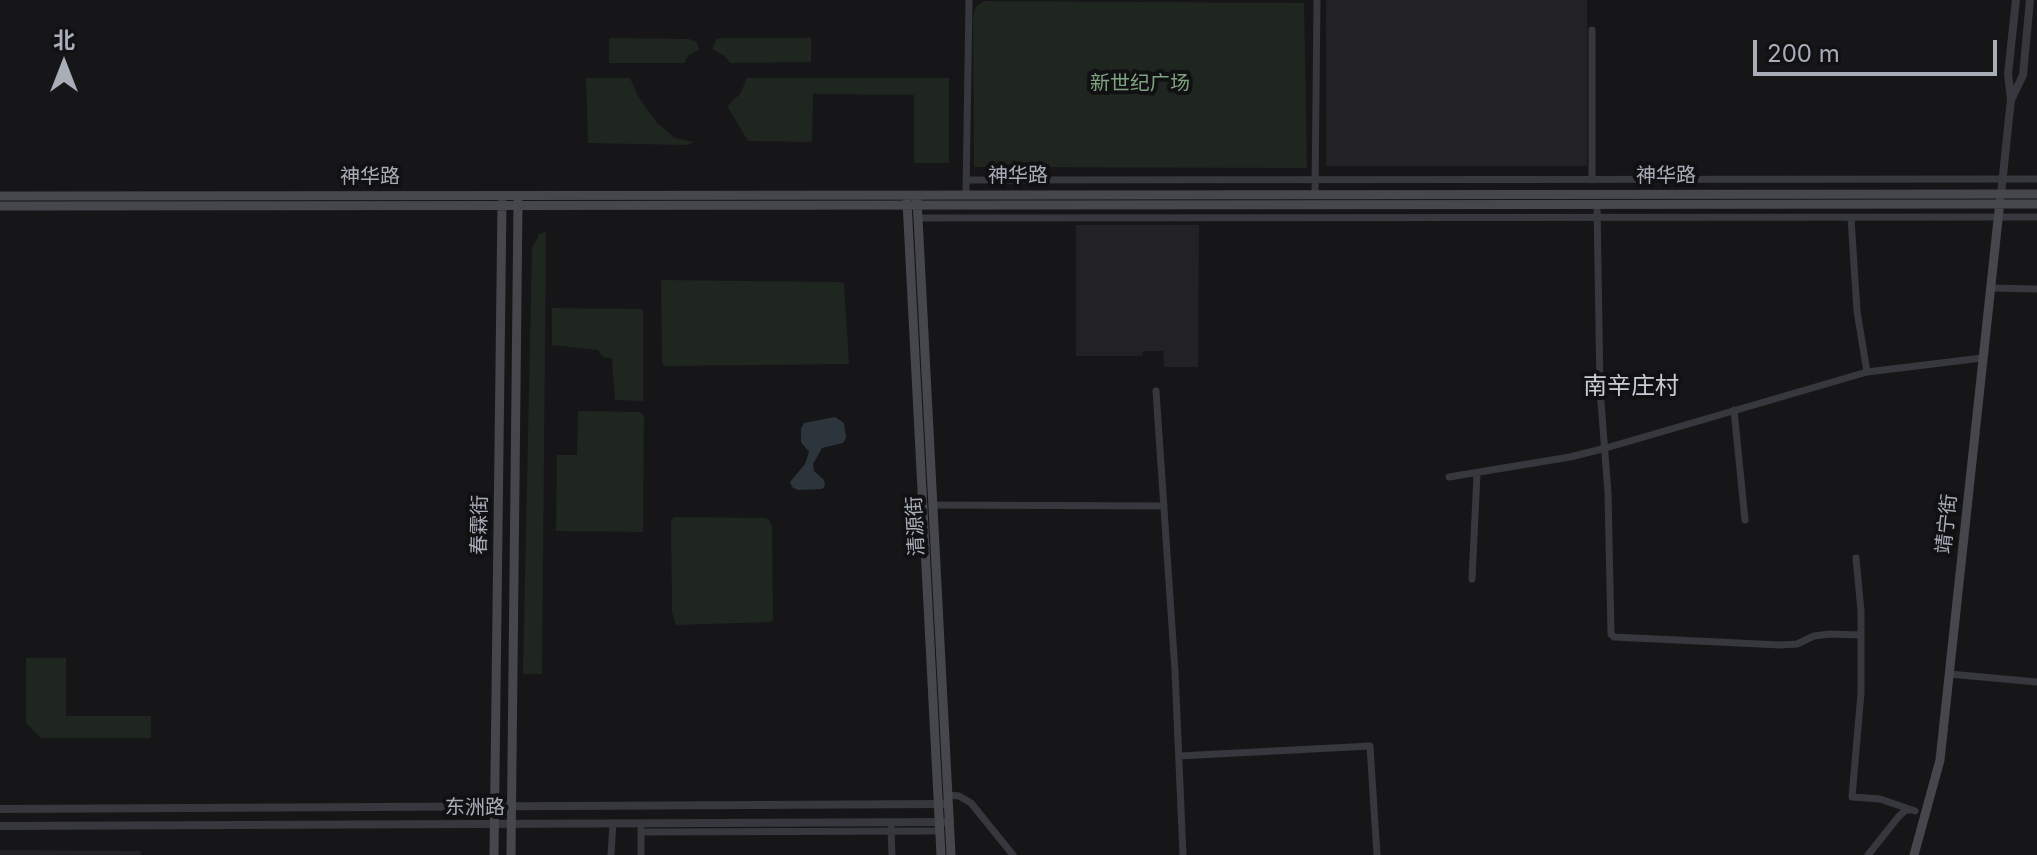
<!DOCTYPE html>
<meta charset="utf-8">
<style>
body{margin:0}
#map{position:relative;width:2037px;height:855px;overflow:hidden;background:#161618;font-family:Inter,"Noto Sans SC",sans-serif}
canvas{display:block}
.north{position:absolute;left:24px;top:24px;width:80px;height:80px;-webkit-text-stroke:6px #111113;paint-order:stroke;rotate:0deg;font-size:22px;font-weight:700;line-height:32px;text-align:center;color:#a8adb8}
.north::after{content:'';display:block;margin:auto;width:28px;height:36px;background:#a8adb8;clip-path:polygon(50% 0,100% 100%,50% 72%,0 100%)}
.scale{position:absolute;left:1753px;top:40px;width:244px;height:36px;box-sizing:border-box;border:4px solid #a8adb8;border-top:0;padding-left:10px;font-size:24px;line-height:28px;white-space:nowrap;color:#a8adb8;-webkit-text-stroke:6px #111113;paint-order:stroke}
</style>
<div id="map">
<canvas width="2037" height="855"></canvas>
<div class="north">北</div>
<div class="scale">200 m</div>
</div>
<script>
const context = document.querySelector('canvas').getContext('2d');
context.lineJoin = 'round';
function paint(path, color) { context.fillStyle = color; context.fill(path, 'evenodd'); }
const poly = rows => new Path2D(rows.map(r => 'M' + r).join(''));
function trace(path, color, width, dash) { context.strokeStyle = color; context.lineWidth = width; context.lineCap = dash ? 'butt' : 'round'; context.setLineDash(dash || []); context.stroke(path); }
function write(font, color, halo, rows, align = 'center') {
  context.font = font + ' Inter,"Noto Sans SC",sans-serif'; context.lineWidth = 8; context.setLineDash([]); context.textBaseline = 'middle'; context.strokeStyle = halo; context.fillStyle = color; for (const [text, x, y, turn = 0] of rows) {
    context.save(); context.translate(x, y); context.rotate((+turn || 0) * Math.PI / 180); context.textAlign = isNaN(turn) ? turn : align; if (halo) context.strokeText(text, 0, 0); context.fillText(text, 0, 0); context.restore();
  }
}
paint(poly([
 [1326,0,1587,0,1587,166,1326,166],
 [1076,225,1199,225,1198,367,1164,367,1163,351,1143,351,1142,356,1076,356],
 [0,850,141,851,141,855,0,855]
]), '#222225');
paint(poly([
 [984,1,1304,3,1307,168,974,167,973,16,976,7],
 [609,38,689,39,697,42,699,50,689,55,684,63,609,63],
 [721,38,811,38,811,62,730,63,726,57,712,49,716,39],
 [586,78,630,78,638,96,657,123,675,138,694,142,687,145,588,143],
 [747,78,949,78,949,163,914,163,914,95,813,94,812,142,748,141,727,106,740,94],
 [546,232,542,674,523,674,532,249,539,234],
 [661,280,840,282,844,284,849,364,665,366,662,363],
 [552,308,641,309,643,311,643,401,615,400,612,359,602,356,598,350,552,345],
 [578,411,640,412,644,416,643,532,556,531,557,455,577,455],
 [674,517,765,518,769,520,772,525,773,620,770,622,676,625,672,612,671,521],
 [26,658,66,658,66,716,151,716,151,738,41,738,26,723]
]), '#1e261f');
paint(poly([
 [835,417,844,423,846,438,843,443,822,448,813,464,814,471,824,480,825,486,822,489,798,490,792,487,790,482,805,464,809,452,801,442,801,429,804,423]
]), '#2c353c');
trace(poly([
 [1592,30,1592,180],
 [966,180,2037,179],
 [1315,194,1317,0],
 [966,195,969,0],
 [1597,204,1600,389,1608,493,1611,634,1614,637,1780,645,1797,644,1814,636,1830,634,1861,635],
 [919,218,2037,217],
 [1851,218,1857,311,1867,372],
 [1990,288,2037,289],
 [1156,391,1175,671,1183,855],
 [1734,410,1745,520],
 [1449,477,1570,457,1606,448,1867,372,1982,358],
 [933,505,1164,506],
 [1856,558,1861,611,1861,693,1852,797,1880,799,1915,811],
 [1472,579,1477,474],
 [1949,674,2037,682],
 [1179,756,1370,746,1377,855],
 [948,795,959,796,971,803,1013,855],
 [891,828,892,855],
 [641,832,940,831],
 [611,855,613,823],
 [641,855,641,829],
 [1868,855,1899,816,1906,810,1913,810]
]), '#37383d', 7);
trace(poly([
 [2012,98,2023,75,2030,0],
 [2001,194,2011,99,2008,74,2016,0],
 [0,809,944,804],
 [0,826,950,822]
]), '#37383d', 8);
trace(poly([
 [0,196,2037,194],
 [917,199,951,855],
 [907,202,941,855],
 [0,206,2037,204],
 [494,855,502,202],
 [511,855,518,202],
 [1914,855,1940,760,2000,201]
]), '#45474d', 9);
write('20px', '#7fa381', '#111113', [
 ["新世纪广场",1140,84]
]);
write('20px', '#a8adb8', '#111113', [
 ["神华路",1018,176],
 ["神华路",1666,176],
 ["神华路",370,177],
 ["靖宁街",1947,524,-84],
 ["春霖街",480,525,-89],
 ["清源街",916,526,-93],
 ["东洲路",475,808]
]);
write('24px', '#c9ccd4', '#111113', [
 ["南辛庄村",1631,387]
]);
</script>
